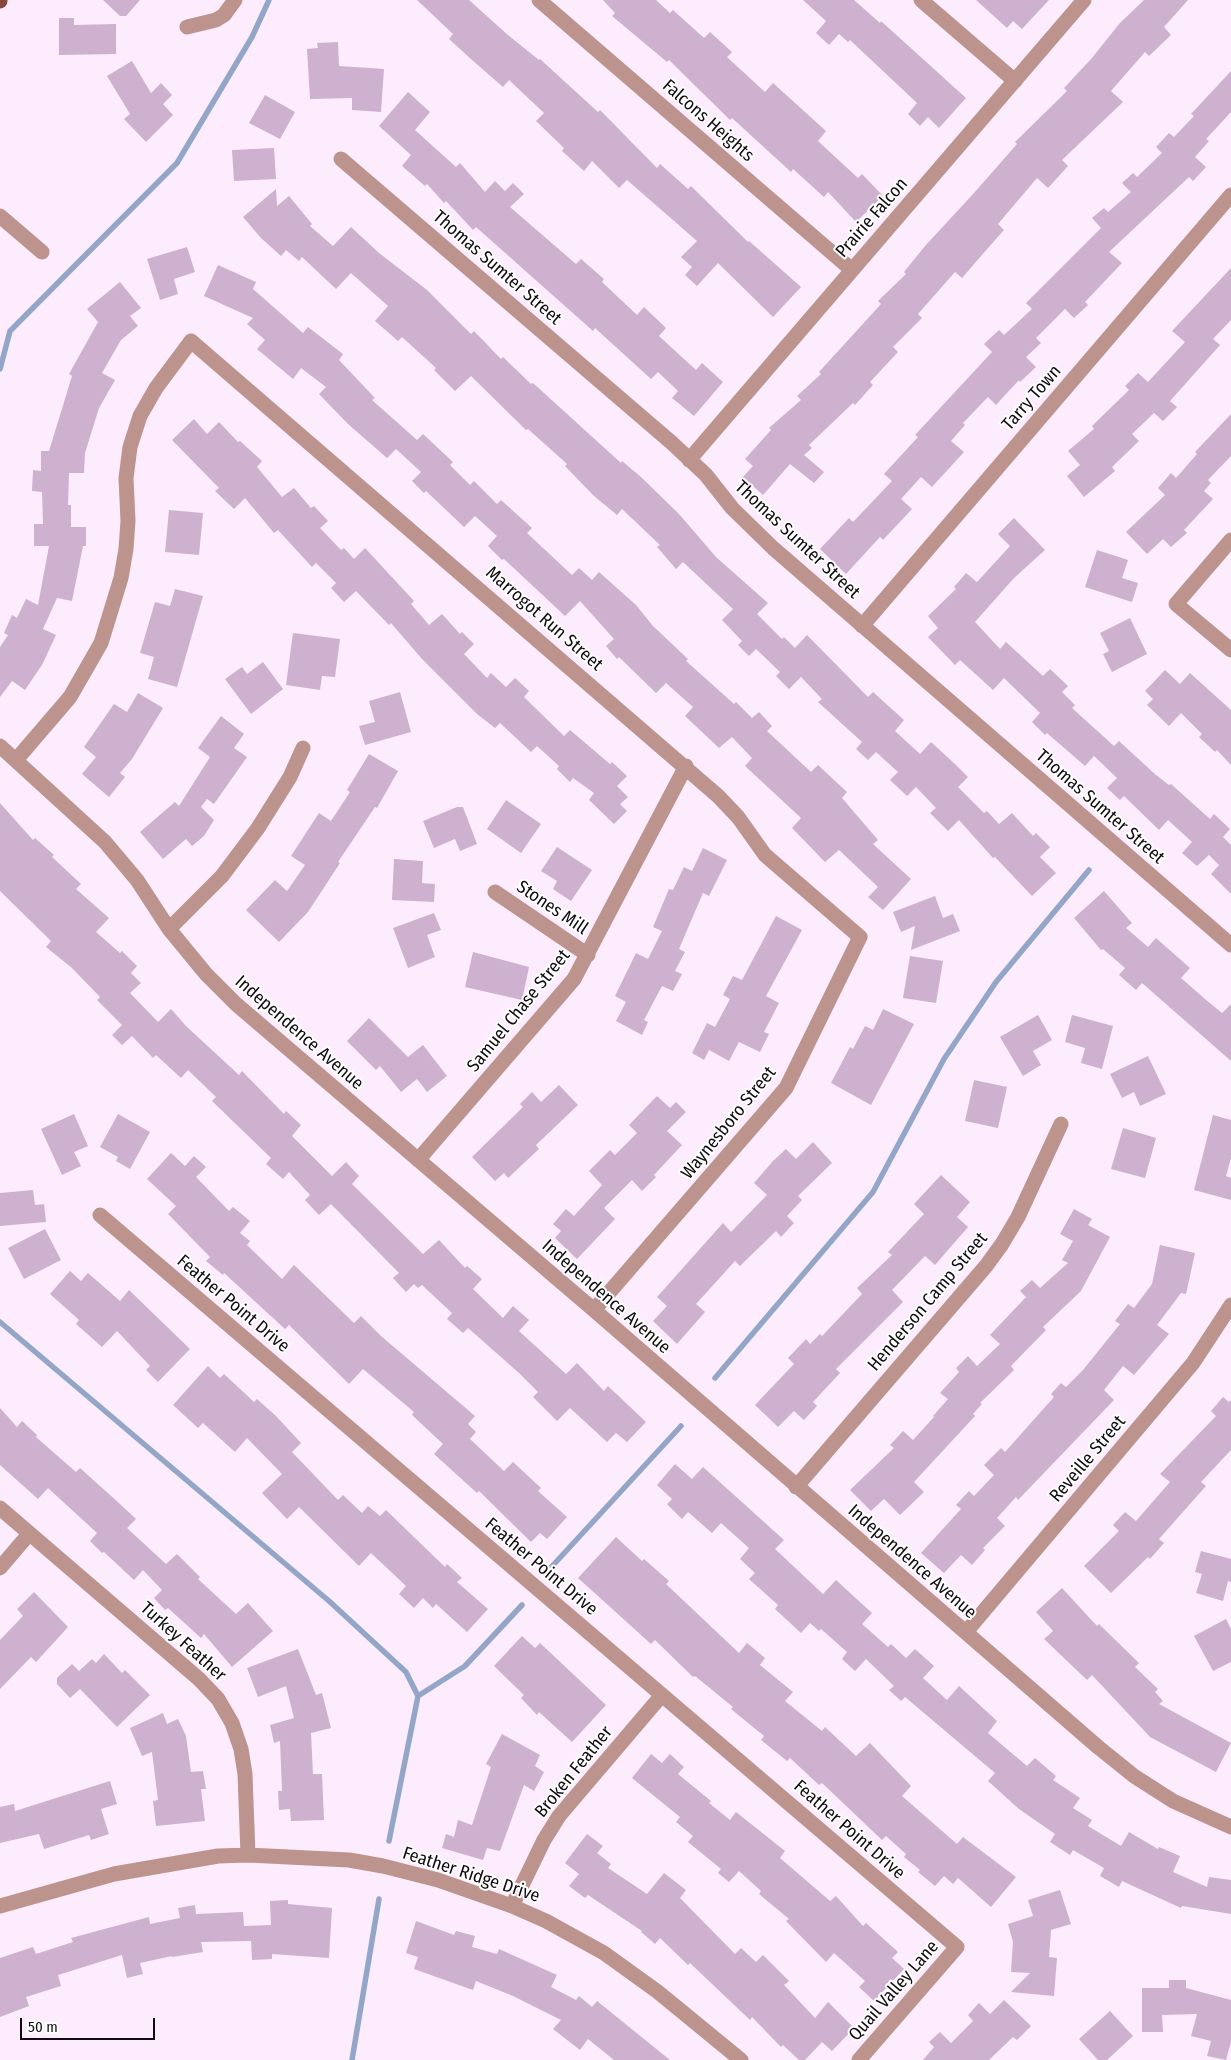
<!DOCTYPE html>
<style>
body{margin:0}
#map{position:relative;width:1231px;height:2060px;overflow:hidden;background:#fcecfd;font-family:"Fira Sans Condensed",sans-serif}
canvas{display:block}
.scale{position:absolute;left:20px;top:2018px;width:135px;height:22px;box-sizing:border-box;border:2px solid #100a11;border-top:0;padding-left:6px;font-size:15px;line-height:18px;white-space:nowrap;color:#100a11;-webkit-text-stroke:4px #fff;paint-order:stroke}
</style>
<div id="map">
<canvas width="1231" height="2060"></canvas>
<div class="scale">50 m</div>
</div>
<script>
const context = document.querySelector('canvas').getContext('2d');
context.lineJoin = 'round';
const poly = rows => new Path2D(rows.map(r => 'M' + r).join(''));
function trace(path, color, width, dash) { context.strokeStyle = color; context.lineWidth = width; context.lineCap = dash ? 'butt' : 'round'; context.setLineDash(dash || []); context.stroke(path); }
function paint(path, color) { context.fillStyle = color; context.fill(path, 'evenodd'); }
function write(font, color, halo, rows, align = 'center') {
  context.font = font + ' "Fira Sans Condensed",sans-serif'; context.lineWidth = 4; context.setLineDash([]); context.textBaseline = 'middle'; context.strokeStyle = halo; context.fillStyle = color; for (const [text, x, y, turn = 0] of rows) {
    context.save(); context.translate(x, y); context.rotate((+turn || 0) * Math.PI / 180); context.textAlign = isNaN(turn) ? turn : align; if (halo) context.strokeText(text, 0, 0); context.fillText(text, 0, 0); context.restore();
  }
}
trace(poly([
 [0,369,10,331,177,163,252,37,269,0],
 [0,1322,329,1601,406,1672,418,1696,389,1841],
 [715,1378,873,1192,944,1059,996,982,1089,870],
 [545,1574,681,1426],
 [418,1696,465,1666,522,1605],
 [352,2060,379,1899]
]), '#94a6c7', 5.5);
paint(poly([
 [103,0,140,0,126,16,120,16],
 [417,0,469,0,508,35,539,60,540,59,598,112,600,110,657,168,660,164,688,189,691,186,748,242,749,241,801,287,773,317,718,263,697,286,685,275,692,267,681,257,697,241,627,180,619,188,592,161,584,171,562,151,564,148,536,121,544,113,509,80,503,87,472,60,449,39,453,34],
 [603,0,656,0,670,13,673,10,704,38,710,32,732,52,727,57,765,92,773,83,826,131,818,141,858,178,862,174,883,196,856,222,828,192,824,197,793,169,791,172,732,118,730,120,669,60,667,62,612,16,615,13],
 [803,0,854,0,880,23,881,21,966,98,939,128,928,117,920,126,908,114,917,103,850,40,848,42,839,34,829,45,816,33,826,21],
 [976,0,1049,0,1022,29,1013,21,1007,28],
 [1144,0,1188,0,1164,27,1171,35,1149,56,1145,52,1111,91,1123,102,1062,160,1068,166,1048,188,1037,178,998,224,1004,230,981,256,962,278,955,272,918,314,922,318,893,347,898,352,870,382,873,385,855,405,853,403,809,445,812,448,804,455,824,472,814,483,790,464,763,495,743,477,753,466,745,459,771,430,769,428,801,400,797,396,821,374,819,372,881,304,878,301,906,274,904,272,925,246,974,193,1017,144,1015,142,1067,91,1064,88,1092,58,1119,24],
 [59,18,74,18,74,25,116,24,116,54,59,55],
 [338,42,339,66,384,69,381,112,352,110,352,98,310,99,307,49,318,48,317,43],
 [132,61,151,93,161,83,172,95,163,104,173,115,146,142,124,119,130,114,107,76],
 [1231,71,1231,112,1206,139,1209,141,1195,157,1206,167,1193,181,1189,177,1109,252,1122,263,1085,302,1088,305,1074,318,1065,309,1036,338,1041,343,1026,357,1036,367,1020,382,1019,380,996,405,988,397,963,423,965,425,951,441,964,452,932,487,921,477,901,499,912,509,883,540,880,537,846,574,820,549,849,518,853,522,892,481,884,474,918,437,915,435,992,352,984,344,999,330,1004,335,1032,309,1026,303,1101,228,1092,218,1104,208,1108,212,1131,192,1122,183,1133,173,1137,177,1162,153,1156,147,1169,133,1174,137,1194,116,1191,114],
 [408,92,430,112,415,130,456,167,460,163,485,192,495,181,505,191,513,183,524,194,510,207,576,264,581,259,604,279,602,282,637,315,644,307,666,328,659,336,696,370,702,363,723,382,694,416,672,398,678,391,658,372,651,379,595,328,593,331,476,227,473,230,446,201,444,203,427,184,425,186,402,166,411,155,379,126],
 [265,95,295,112,280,139,249,123],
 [274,148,276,179,234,181,232,150],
 [276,189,277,206,289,196,312,224,310,226,333,246,351,227,379,253,427,290,471,334,474,331,501,359,503,357,531,384,533,383,621,463,622,461,641,477,679,514,716,557,768,603,757,614,782,639,784,637,795,648,807,635,868,697,873,692,904,720,895,731,920,754,931,742,955,764,968,777,958,787,984,813,987,811,999,824,1012,813,1033,836,1036,833,1050,847,1040,857,1056,873,1032,896,995,857,993,858,959,820,948,831,930,813,936,808,916,787,907,796,890,780,898,772,876,752,868,760,856,749,862,742,818,702,822,699,801,677,789,689,776,676,780,672,756,649,749,656,738,645,742,641,722,620,733,609,683,562,676,569,657,547,660,545,622,509,617,515,594,496,565,466,567,464,528,429,526,430,471,376,455,391,434,370,436,368,402,337,398,341,375,321,388,306,351,273,336,289,302,257,299,261,286,250,281,256,261,238,243,217],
 [187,247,195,272,174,279,178,294,160,300,147,259],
 [218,265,256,282,253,289,303,333,308,327,343,354,339,360,375,398,372,400,417,440,423,434,453,462,450,465,470,485,474,481,497,504,501,500,532,528,527,533,572,575,579,568,592,580,599,572,636,605,653,626,688,659,686,661,734,704,736,702,752,718,759,712,772,726,767,731,811,772,818,765,847,792,842,798,878,840,873,844,911,879,883,910,868,897,878,887,839,850,825,862,792,828,801,818,745,766,752,758,732,737,719,748,685,716,693,707,666,683,656,693,619,657,617,659,606,646,614,639,580,601,565,616,504,559,502,560,488,546,497,536,475,516,464,527,426,491,424,493,412,481,421,472,396,449,387,458,348,424,319,394,326,387,301,368,293,379,257,349,265,340,247,324,253,318,204,296],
 [1231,268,1231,320,1213,339,1220,345,1170,401,1177,407,1163,421,1154,413,1132,434,1139,441,1112,467,1115,471,1084,497,1067,476,1080,465,1068,451,1094,429,1092,426,1129,390,1125,386,1138,373,1148,382,1185,342,1172,331],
 [120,282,141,308,130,316,138,326,121,340,102,373,115,380,99,408,85,453,84,473,69,473,68,505,71,505,71,527,86,527,86,546,83,546,72,601,57,598,43,629,56,635,42,665,25,690,12,681,0,697,0,647,8,635,4,633,12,615,17,618,26,599,38,605,49,546,34,546,34,524,43,524,42,492,32,491,33,470,41,471,41,451,49,451,72,376,69,374,98,322,87,309],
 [1231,414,1231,456,1208,480,1211,483,1204,491,1213,499,1184,530,1187,533,1171,547,1163,539,1147,554,1126,532,1165,495,1158,488,1171,473,1176,478,1197,454,1195,452],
 [194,419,207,434,219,422,238,442,240,441,262,461,257,467,282,497,294,488,311,508,314,506,328,521,320,528,341,550,344,548,354,559,365,548,414,601,411,604,429,625,442,614,460,634,462,632,474,644,464,654,487,678,491,673,506,687,515,678,529,691,524,697,564,736,570,730,610,764,612,762,627,776,617,786,628,797,620,804,627,811,614,824,589,800,594,793,573,778,570,782,557,769,559,766,537,746,531,752,500,723,495,728,477,714,422,659,391,623,389,625,356,591,344,602,331,588,336,583,316,563,312,567,278,530,274,533,245,498,234,509,215,491,219,488,172,440],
 [169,510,203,513,199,555,165,552],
 [1014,518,1045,550,1014,578,975,622,1000,649,1006,642,1043,676,1050,669,1068,686,1062,692,1075,705,1072,708,1114,746,1119,741,1156,775,1169,785,1171,784,1210,819,1214,814,1230,829,1223,837,1231,845,1231,894,1211,874,1219,865,1209,855,1197,866,1182,853,1192,842,1168,820,1159,830,1124,796,1120,800,1107,788,1117,778,1094,756,1085,766,1047,733,1045,735,1032,722,1040,713,1004,678,993,690,960,660,955,665,928,637,938,628,928,616,956,589,954,587,966,573,977,582,1010,546,998,534],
 [1097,550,1128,560,1122,578,1138,583,1132,602,1085,587],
 [175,589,203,596,177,687,148,679,154,657,140,653,155,602,170,606],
 [1130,618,1147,654,1112,672,1103,654,1109,651,1100,633],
 [293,633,340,639,335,677,322,676,320,690,286,685],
 [263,662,283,689,251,714,225,679,242,667,247,674],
 [1165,670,1180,684,1190,673,1231,710,1231,765,1217,750,1215,752,1199,737,1202,734,1181,713,1169,726,1147,705,1153,699,1145,691],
 [400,692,411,732,365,745,359,726,375,722,369,701],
 [138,693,163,708,132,759,120,773,125,777,109,797,82,774,96,757,84,747,114,704,127,712],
 [221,716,244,734,234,748,247,757,214,804,207,799,201,807,214,820,204,836,192,846,186,839,163,859,140,832,175,802,179,806,210,757,198,748],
 [369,754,398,771,377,808,375,807,338,862,340,863,308,912,279,942,246,910,275,880,287,891,305,865,291,856,319,813,331,821,350,792,347,790],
 [506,800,541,824,521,853,487,829],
 [0,803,33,840,35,838,54,855,52,857,81,884,76,889,109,918,96,932,120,953,122,951,137,966,131,973,141,983,130,993,158,1022,171,1009,186,1026,239,1075,242,1071,284,1114,286,1111,301,1125,292,1136,332,1176,346,1162,359,1176,352,1184,423,1254,439,1240,465,1268,467,1266,482,1279,473,1289,503,1318,513,1306,529,1320,519,1331,566,1374,577,1363,604,1391,608,1386,646,1422,627,1442,616,1433,607,1442,570,1408,557,1421,533,1397,538,1392,519,1373,468,1328,463,1333,447,1319,452,1313,422,1285,418,1288,414,1284,406,1292,393,1278,399,1273,331,1204,319,1215,305,1200,310,1195,289,1172,283,1179,266,1164,271,1158,212,1101,216,1097,188,1070,181,1078,156,1055,153,1058,132,1036,122,1045,112,1035,122,1025,97,1000,100,997,72,968,46,947,51,941,0,891],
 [457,807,463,807,477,844,460,851,455,839,434,848,423,821],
 [557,847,592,870,571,901,553,889,557,881,541,871],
 [703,848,727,860,709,896,703,893,679,949,685,952,675,971,682,974,673,991,662,986,644,1020,648,1022,642,1035,616,1021,626,1002,615,996,636,953,648,959,662,931,653,927,669,889,673,890,684,867,692,871],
 [394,859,423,861,422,883,435,884,434,902,392,900],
 [1104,891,1132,923,1126,928,1148,947,1156,938,1190,968,1181,978,1205,999,1222,1013,1231,1004,1231,1061,1142,983,1136,990,1119,975,1125,968,1103,949,1101,950,1074,918],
 [935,896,943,918,953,914,960,931,911,950,915,926,901,932,893,912],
 [434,913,441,930,427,935,435,957,408,968,393,928],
 [776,916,802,930,766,996,779,1003,764,1032,769,1034,760,1052,739,1042,729,1061,709,1050,704,1060,692,1053,707,1023,715,1027,730,999,723,995,733,976,742,980],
 [473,952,529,967,522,1000,465,987],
 [910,956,943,961,936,1003,903,998],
 [883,1009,914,1024,871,1105,831,1083,850,1047,853,1049,865,1026,873,1030],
 [1038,1015,1052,1040,1033,1051,1041,1065,1023,1076,1000,1037],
 [1072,1015,1113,1026,1102,1069,1081,1063,1085,1048,1065,1042],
 [369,1018,408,1057,423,1045,447,1076,427,1092,417,1079,401,1092,380,1066,376,1070,347,1041],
 [1148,1056,1166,1094,1140,1106,1134,1092,1122,1098,1110,1074],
 [974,1080,1007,1087,998,1128,965,1121],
 [559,1085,578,1105,536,1145,539,1149,508,1178,504,1173,495,1181,472,1157,523,1107,520,1104,532,1092,541,1102],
 [657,1096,670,1108,676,1102,686,1112,667,1131,682,1145,654,1175,656,1177,642,1191,632,1180,604,1208,615,1219,577,1259,555,1238,561,1231,553,1224,566,1209,574,1216,602,1185,589,1171,610,1150,615,1155,637,1133,629,1125],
 [74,1114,88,1146,74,1152,81,1166,62,1175,41,1129],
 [118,1114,150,1132,130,1169,116,1161,118,1157,100,1147],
 [1213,1115,1231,1120,1231,1158,1226,1176,1231,1178,1231,1200,1194,1190],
 [1123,1128,1156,1138,1145,1178,1111,1169],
 [813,1142,832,1163,798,1196,802,1200,787,1216,794,1223,781,1237,776,1231,740,1266,735,1261,696,1304,705,1312,677,1344,653,1321,667,1306,657,1297,723,1223,731,1232,767,1195,754,1183,773,1161,786,1149,796,1159],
 [171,1153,185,1166,194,1156,206,1167,196,1177,229,1211,233,1207,250,1221,240,1233,250,1241,247,1245,282,1279,294,1265,354,1323,361,1316,381,1336,475,1416,468,1424,476,1432,470,1439,504,1471,513,1462,541,1488,538,1491,567,1517,547,1539,540,1533,531,1542,479,1491,477,1493,434,1454,443,1444,412,1415,414,1412,363,1369,349,1384,289,1325,285,1329,224,1273,223,1275,206,1261,210,1257,168,1214,176,1206,147,1179],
 [941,1175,970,1202,957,1217,968,1227,935,1265,925,1256,892,1290,903,1302,836,1369,840,1373,813,1402,817,1406,804,1420,794,1411,778,1427,755,1405,794,1364,788,1358,806,1339,810,1344,820,1334,822,1336,862,1294,857,1288,892,1255,888,1252,924,1214,914,1204],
 [33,1190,35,1205,44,1204,46,1222,0,1226,0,1193],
 [1074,1209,1092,1219,1088,1225,1110,1237,1081,1291,1043,1327,1046,1330,1011,1366,1014,1370,980,1403,982,1404,973,1414,975,1416,914,1482,924,1492,900,1515,884,1499,871,1511,850,1490,894,1448,890,1445,903,1431,913,1440,934,1417,933,1416,948,1399,940,1393,959,1372,956,1368,968,1356,977,1366,1000,1344,990,1335,1026,1297,1020,1291,1032,1280,1040,1288,1068,1263,1062,1260,1073,1241,1060,1234],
 [45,1229,61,1260,24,1279,8,1248],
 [1160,1245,1195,1253,1186,1294,1181,1293,1157,1325,1169,1334,1134,1375,1123,1366,1104,1390,1114,1400,1018,1500,1016,1497,997,1518,1005,1526,983,1548,985,1550,972,1565,961,1555,944,1573,921,1553,961,1509,956,1505,969,1491,974,1496,994,1475,984,1465,1001,1448,1005,1452,1054,1397,1051,1394,1061,1383,1066,1387,1083,1370,1120,1324,1115,1321,1128,1304,1134,1308,1152,1284],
 [70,1271,81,1281,88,1273,120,1301,129,1290,190,1349,158,1382,146,1370,150,1366,117,1331,102,1347,76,1324,79,1320,50,1294],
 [208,1366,220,1378,224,1374,254,1402,257,1399,276,1416,301,1443,292,1452,338,1500,343,1495,362,1513,368,1506,380,1516,386,1510,445,1567,447,1564,462,1578,457,1582,488,1609,467,1632,436,1604,433,1608,423,1598,414,1608,399,1594,406,1586,371,1553,359,1566,299,1507,287,1519,262,1493,282,1474,247,1438,235,1452,203,1423,198,1428,173,1405],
 [1223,1397,1229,1402,1231,1400,1231,1450,1201,1482,1206,1486,1159,1539,1164,1543,1150,1559,1148,1557,1111,1593,1084,1566,1119,1531,1113,1525,1125,1512,1136,1521,1170,1482,1160,1474,1216,1416,1211,1411],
 [0,1408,17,1427,22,1421,37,1435,36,1437,76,1472,80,1468,120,1504,136,1519,127,1528,166,1564,177,1554,200,1577,198,1579,236,1614,248,1603,273,1631,232,1667,204,1634,201,1638,168,1608,165,1610,154,1598,162,1590,143,1570,134,1580,104,1552,102,1553,90,1541,97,1533,48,1488,38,1499,0,1465],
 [675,1464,692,1479,703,1467,784,1540,775,1549,823,1594,836,1580,872,1613,862,1624,888,1647,891,1644,906,1658,915,1649,934,1666,923,1678,947,1700,959,1686,997,1721,988,1733,1027,1766,1035,1758,1056,1776,1053,1780,1080,1798,1073,1808,1092,1820,1088,1826,1121,1846,1129,1832,1158,1849,1159,1847,1180,1856,1173,1872,1207,1887,1209,1877,1231,1880,1231,1914,1182,1906,1181,1908,1122,1881,1119,1887,1100,1876,1104,1868,1073,1850,1070,1855,1050,1842,1055,1834,1019,1809,988,1781,995,1773,905,1697,901,1701,889,1690,894,1686,866,1659,855,1671,842,1659,847,1652,821,1629,819,1631,810,1623,801,1633,775,1609,778,1605,749,1579,755,1573,740,1559,749,1548,721,1523,712,1533,688,1512,682,1519,667,1504,672,1499,657,1485],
 [616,1537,642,1561,644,1559,669,1581,666,1584,739,1653,747,1643,765,1658,760,1665,793,1692,785,1701,822,1731,825,1727,856,1756,870,1743,911,1786,902,1796,957,1844,963,1837,1016,1877,991,1907,958,1878,953,1884,944,1876,935,1886,918,1872,920,1870,904,1857,906,1854,886,1836,882,1840,822,1783,819,1785,790,1758,787,1761,761,1740,764,1736,731,1709,733,1707,695,1676,693,1677,655,1640,651,1644,578,1578],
 [1201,1551,1231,1559,1231,1582,1228,1581,1223,1601,1196,1593,1202,1574,1195,1572],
 [1062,1588,1097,1626,1099,1624,1139,1663,1135,1667,1158,1689,1155,1692,1163,1701,1159,1704,1231,1743,1216,1772,1150,1737,1092,1675,1087,1680,1044,1639,1053,1631,1036,1612],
 [34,1592,68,1627,36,1662,31,1657,0,1689,0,1640,23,1616,17,1609],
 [1226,1619,1231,1629,1231,1662,1213,1671,1194,1636],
 [522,1636,535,1648,540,1643,606,1705,572,1742,539,1712,537,1715,521,1698,524,1695,494,1666],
 [298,1649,316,1695,322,1693,331,1728,311,1733,313,1774,322,1774,324,1820,291,1821,290,1809,279,1810,278,1791,282,1791,280,1741,274,1743,270,1725,294,1718,286,1686,258,1697,247,1668],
 [104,1654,122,1673,125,1670,150,1695,117,1727,80,1689,70,1698,57,1684,57,1678,72,1664,79,1671,92,1659,96,1663],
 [163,1713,167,1724,178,1719,186,1736,191,1772,203,1771,206,1789,201,1789,205,1821,156,1826,153,1801,158,1800,152,1752,142,1756,130,1728],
 [502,1734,540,1755,535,1766,544,1772,534,1791,524,1785,500,1851,487,1848,483,1860,442,1848,446,1834,454,1837,458,1820,472,1825,491,1767,486,1764],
 [651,1754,662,1763,670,1754,684,1767,678,1774,711,1801,709,1803,730,1820,736,1812,770,1839,785,1851,780,1858,830,1901,836,1896,863,1926,866,1923,898,1952,892,1958,904,1969,874,2001,859,1987,865,1981,834,1953,826,1962,786,1921,789,1919,759,1894,761,1891,739,1871,729,1882,718,1873,721,1869,688,1842,693,1836,676,1822,680,1817,632,1778],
 [110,1781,117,1804,101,1809,109,1834,91,1840,89,1835,44,1849,39,1834,0,1843,0,1807,14,1804,15,1811],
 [587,1834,603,1846,597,1853,611,1864,608,1868,647,1894,664,1873,686,1890,680,1898,735,1954,741,1948,756,1962,763,1955,789,1981,784,1985,815,2018,828,2002,854,2028,832,2051,822,2042,805,2060,799,2060,783,2045,781,2047,752,2017,750,2020,690,1963,688,1965,660,1938,655,1944,641,1932,642,1931,588,1895,585,1898,569,1886,579,1874,565,1863],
 [1060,1890,1071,1924,1051,1930,1049,1957,1057,1958,1054,1996,1011,1992,1030,1973,1011,1972,1013,1942,1008,1924,1033,1916,1028,1900],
 [288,1900,288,1904,332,1908,329,1958,272,1954,272,1959,252,1960,251,1941,201,1942,203,1952,172,1957,172,1956,140,1963,143,1974,127,1978,122,1955,58,1975,61,1986,26,1997,29,2006,0,2017,0,1958,33,1947,36,1954,73,1942,71,1938,149,1917,150,1924,180,1918,178,1908,195,1905,196,1914,243,1912,244,1926,271,1925,270,1901],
 [416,1921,454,1935,456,1931,475,1936,472,1947,497,1954,499,1949,557,1975,551,1987,576,2000,579,1996,592,2007,597,2001,670,2060,614,2060,588,2039,580,2050,553,2029,561,2020,513,1996,476,1981,473,1990,414,1969,418,1957,406,1953],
 [1169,1980,1186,1980,1186,1988,1231,2000,1231,2042,1226,2060,1207,2056,1211,2041,1191,2036,1197,2014,1162,2015,1163,2032,1142,2032,1142,1988,1169,1988],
 [1004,2000,1031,2026,1017,2040,1013,2037,989,2060,923,2060,934,2047,929,2042,940,2032,951,2043,973,2021,968,2015,979,2003,990,2014],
 [1110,2011,1133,2036,1107,2060,1098,2060,1079,2039]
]), '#cdb1cf');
trace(poly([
 [539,0,852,270],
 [921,0,1015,81],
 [187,27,216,20,224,15,235,0],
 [341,159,672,443,706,475,732,508,773,548,1231,945],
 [0,216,42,252],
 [689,460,1084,0],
 [1231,540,1176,604,1231,650],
 [862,626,1231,195],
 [0,746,105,842,137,880,169,929,206,974,236,1004,594,1310,1098,1747,1134,1776,1173,1801,1231,1827],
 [16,760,70,697,101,643,121,578,126,549,128,521,126,478,130,447,140,416,156,388,191,341,718,796,738,817,765,855,860,937,786,1088,594,1310],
 [495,892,588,955],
 [169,929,222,876,258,828,290,777,303,748],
 [418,1160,574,979,686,766],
 [100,1215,957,1947,859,2060],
 [796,1487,986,1266,1002,1244,1018,1217,1061,1124],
 [0,1508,199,1679,218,1699,232,1723,241,1749,245,1774,248,1855],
 [0,1568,29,1534],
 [966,1632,1193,1363,1231,1305],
 [0,1906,114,1874,218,1856,248,1855,349,1860,383,1866,438,1880,512,1906,546,1921,604,1953,658,1992,741,2060],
 [512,1906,544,1840,559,1816,662,1695]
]), '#bc948d', 15);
trace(poly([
 [0,1,0,0]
]), '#89443b', 15);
write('18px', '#100a11', '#fff', [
 ["Falcons Heights",708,121,41],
 ["Prairie Falcon",872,218,-49],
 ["Thomas Sumter Street",497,268,41],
 ["Tarry Town",1032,398,-49],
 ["Thomas Sumter Street",797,540,43],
 ["Marrogot Run Street",544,619,41],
 ["Thomas Sumter Street",1100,807,41],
 ["Stones Mill",552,908,34],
 ["Samuel Chase Street",519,1011,-51],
 ["Independence Avenue",299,1033,41],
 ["Waynesboro Street",729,1123,-51],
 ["Independence Avenue",606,1297,41],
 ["Henderson Camp Street",928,1302,-50],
 ["Feather Point Drive",233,1304,40],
 ["Reveille Street",1088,1459,-50],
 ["Independence Avenue",912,1562,41],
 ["Feather Point Drive",541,1567,40],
 ["Turkey Feather",183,1642,42],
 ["Broken Feather",574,1772,-51],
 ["Feather Point Drive",849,1830,41],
 ["Feather Ridge Drive",471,1875,18],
 ["Quail Valley Lane",894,1991,-49]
]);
</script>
